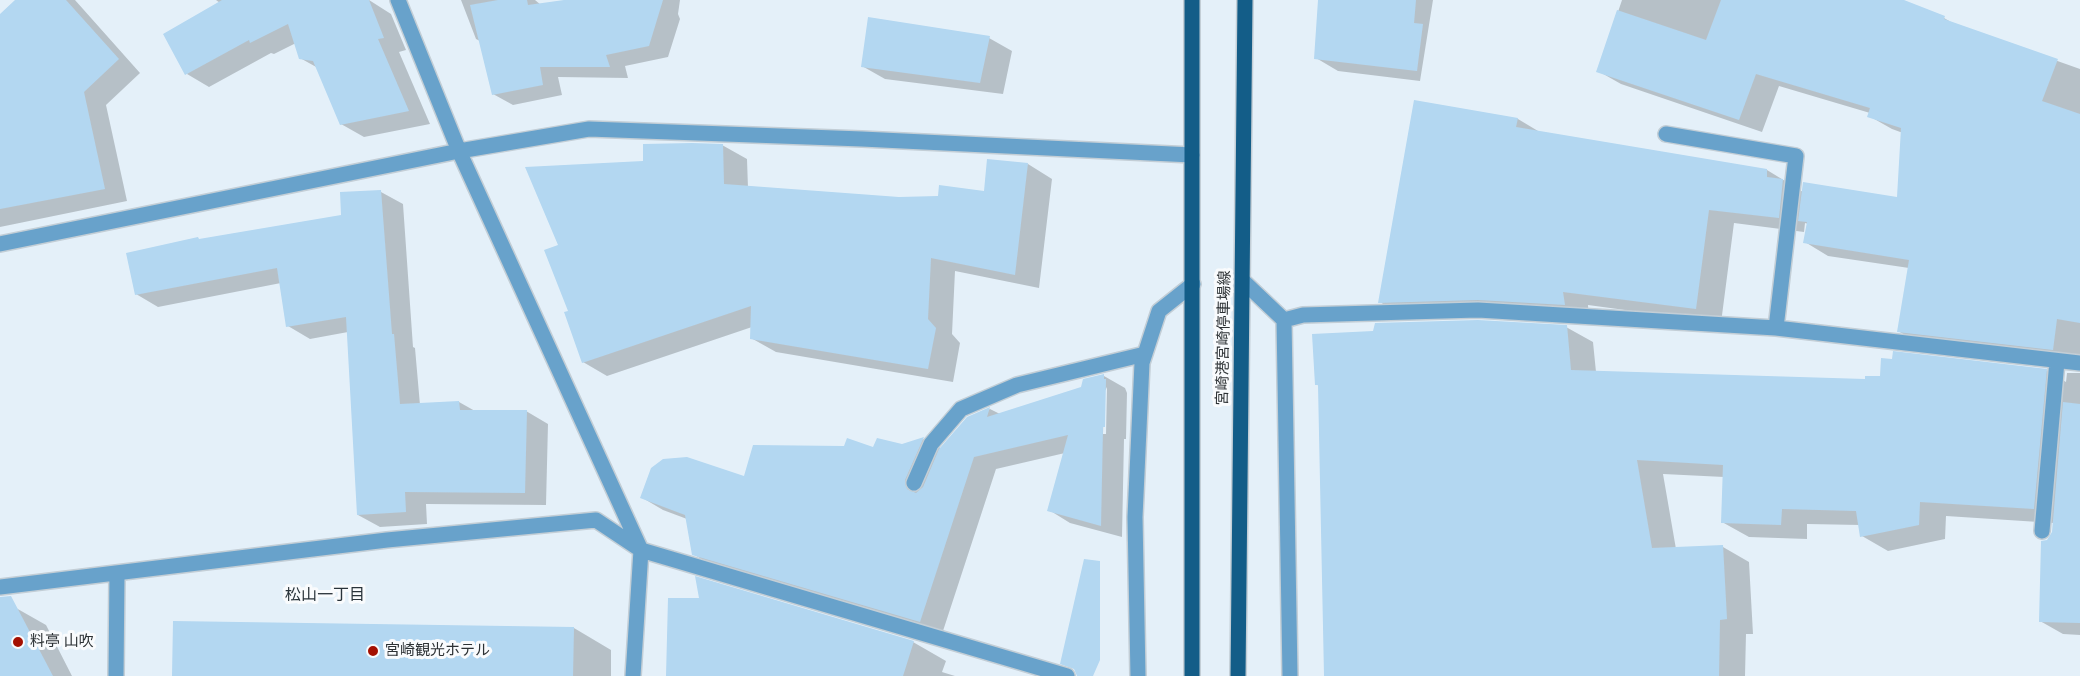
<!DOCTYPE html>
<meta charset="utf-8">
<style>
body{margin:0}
canvas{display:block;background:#e4f0f9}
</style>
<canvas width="2080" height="676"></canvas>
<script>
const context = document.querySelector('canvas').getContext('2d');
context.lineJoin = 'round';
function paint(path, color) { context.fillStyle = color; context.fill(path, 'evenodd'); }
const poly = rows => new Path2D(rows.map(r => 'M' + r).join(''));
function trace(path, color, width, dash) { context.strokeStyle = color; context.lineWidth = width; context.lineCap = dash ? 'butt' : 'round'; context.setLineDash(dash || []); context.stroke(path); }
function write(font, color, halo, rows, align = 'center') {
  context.font = font + ' "PT Serif","Noto Sans JP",serif'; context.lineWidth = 6; context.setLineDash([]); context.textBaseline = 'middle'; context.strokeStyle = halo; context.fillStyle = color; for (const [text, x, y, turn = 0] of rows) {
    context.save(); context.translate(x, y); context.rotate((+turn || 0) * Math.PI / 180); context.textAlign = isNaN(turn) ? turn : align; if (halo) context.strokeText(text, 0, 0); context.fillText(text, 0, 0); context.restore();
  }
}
paint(poly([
 [17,0,75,0,140,73,106,105,127,201,0,227,0,16],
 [216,0,369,0,391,14,406,50,399,52,430,124,364,137,341,124,318,68,300,58,296,43,274,54,271,53,209,87,187,74,220,3],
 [461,0,535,0,541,5,576,0,680,0,678,14,680,19,668,57,625,66,628,78,558,77,562,95,513,105,493,94,480,41,476,39],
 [1320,0,1433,0,1420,81,1338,71,1316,58],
 [1622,0,1899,0,1944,18,1956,25,2080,69,2080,363,1921,344,1898,331,1909,268,1828,256,1805,242,1808,224,1805,223,1804,232,1734,223,1721,323,1588,305,1589,319,1504,314,1404,317,1380,302,1447,107,1518,119,1543,134,1767,170,1803,192,1898,199,1903,133,1892,129,1869,116,1870,113,1779,86,1762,132,1621,84,1598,71],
 [989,38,1012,51,1003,94,885,79,862,66],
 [722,145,747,159,748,188,899,199,939,198,985,192,1028,164,1052,179,1039,288,955,271,952,334,960,343,953,382,776,352,751,338,752,327,607,376,583,362,570,312,560,246,645,162],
 [381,192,403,204,413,347,415,348,420,405,459,402,475,411,526,411,548,424,546,505,426,504,427,524,380,527,358,515,348,332,310,339,288,326,281,283,158,307,136,294,201,240,343,216],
 [1566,327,1593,342,1596,372,1867,380,2046,370,2066,382,2067,373,2080,373,2080,635,2063,634,2040,621,2048,541,2053,532,2054,523,1946,516,1945,539,1888,551,1862,536,1860,525,1807,524,1807,539,1749,537,1722,522,1724,477,1663,474,1676,549,1723,547,1749,562,1753,634,1746,634,1745,676,1326,676,1319,386,1316,384],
 [1104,376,1125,388,1127,393,1126,439,1124,439,1122,537,1070,523,1049,510,1065,453,996,469,942,634,715,567,693,554,687,519,663,510,641,497,745,478,874,448,902,446,924,439,942,449,968,418,990,409,1000,414,1083,388],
 [1107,387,1106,434,1103,434,1104,393],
 [16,608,46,625,72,676,0,676,0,610],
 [574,628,611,650,611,676,174,676],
 [913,642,946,661,942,672,955,676,667,676]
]), '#0003');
paint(poly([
 [15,0,66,0,119,59,84,92,105,189,0,209,0,14],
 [222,0,369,0,384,38,378,39,409,111,340,125,313,61,299,59,288,24,250,43,249,40,185,75,163,34],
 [498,0,527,0,528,5,564,0,663,0,649,46,606,55,610,67,540,67,543,85,492,95,470,5],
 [1318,0,1416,0,1414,23,1423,24,1417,71,1314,59],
 [1721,0,1904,0,1945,16,1944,19,2058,59,2042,101,2080,114,2080,323,2057,319,2053,350,1897,332,1909,260,1803,243,1807,222,1798,221,1803,182,1897,197,1901,128,1867,117,1870,108,1756,74,1739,120,1596,72,1617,10,1706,40],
 [868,17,990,36,980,83,861,67],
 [1414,100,1518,118,1516,127,1767,169,1767,177,1783,179,1779,218,1709,210,1696,309,1563,292,1565,305,1478,300,1378,303],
 [692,143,723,144,724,184,899,197,938,196,939,185,984,191,987,159,1028,163,1015,275,931,258,928,319,936,328,928,369,750,339,751,306,582,363,564,312,568,311,544,250,558,245,525,167,643,161,643,144],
 [381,190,392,334,394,334,400,404,459,401,460,410,527,410,525,493,405,492,406,512,357,515,346,317,286,327,277,268,135,295,126,253,198,237,199,239,341,215,340,192],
 [1478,320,1567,325,1571,370,1865,379,1865,376,1880,376,1881,358,1892,359,1893,351,2047,369,2034,509,1920,502,1919,525,1860,537,1856,511,1782,509,1781,525,1721,523,1723,465,1637,460,1652,548,1723,545,1727,619,1720,620,1719,676,1324,676,1318,385,1315,385,1312,334,1373,331,1375,323],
 [1104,374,1104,379,1106,379,1105,427,1103,427,1101,526,1047,511,1068,435,974,457,920,622,692,555,685,515,640,498,651,468,663,459,687,457,744,476,753,445,844,446,847,438,873,447,877,438,902,444,924,437,905,480,907,489,916,493,923,487,939,449,967,417,990,407,987,417,1081,387,1083,379],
 [2063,402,2080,404,2080,623,2039,622,2041,541,2047,540,2052,532],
 [1084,559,1100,561,1100,660,1093,676,1077,676,1074,669,1060,664],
 [695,576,914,641,903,676,666,676,668,598,699,598],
 [11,596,53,676,0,676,0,597],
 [173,621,574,627,573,676,172,676]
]), '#b3d7f1');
const minor = poly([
 [398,0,459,151,641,550,633,676],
 [1666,134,1796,156,1776,328],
 [0,244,459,151,589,129,862,139,1192,155],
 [1243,281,1284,320,1290,676],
 [1284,320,1303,315,1478,310,1776,328,2080,363],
 [914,483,931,444,961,409,1017,385,1145,354],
 [2042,531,2057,361],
 [0,587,387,540,596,520,641,550,1067,676],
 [116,676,117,574],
 [1138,676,1135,517,1142,363,1159,311,1193,284]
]);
const major = poly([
 [1192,0,1192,676],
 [1238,676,1245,0]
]);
trace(minor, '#c3ced6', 18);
trace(major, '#c3ced6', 18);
trace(minor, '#68a2cb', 15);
trace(major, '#135d88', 15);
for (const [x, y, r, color] of [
 [18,642,6,"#a41002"],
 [373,651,6,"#a41002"]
]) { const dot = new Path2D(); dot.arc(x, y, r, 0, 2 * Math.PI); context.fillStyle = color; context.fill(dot); trace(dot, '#f9fbfd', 2); }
write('15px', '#2c3134', '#f9fbfd', [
 ["宮崎港宮崎停車場線",1224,338,-89]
]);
write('15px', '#2c3134', '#f9fbfd', [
 ["料亭 山吹",30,642],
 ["宮崎観光ホテル",385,651]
], 'left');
write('16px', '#29333a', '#f9fbfd', [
 ["松山一丁目",325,595]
]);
</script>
